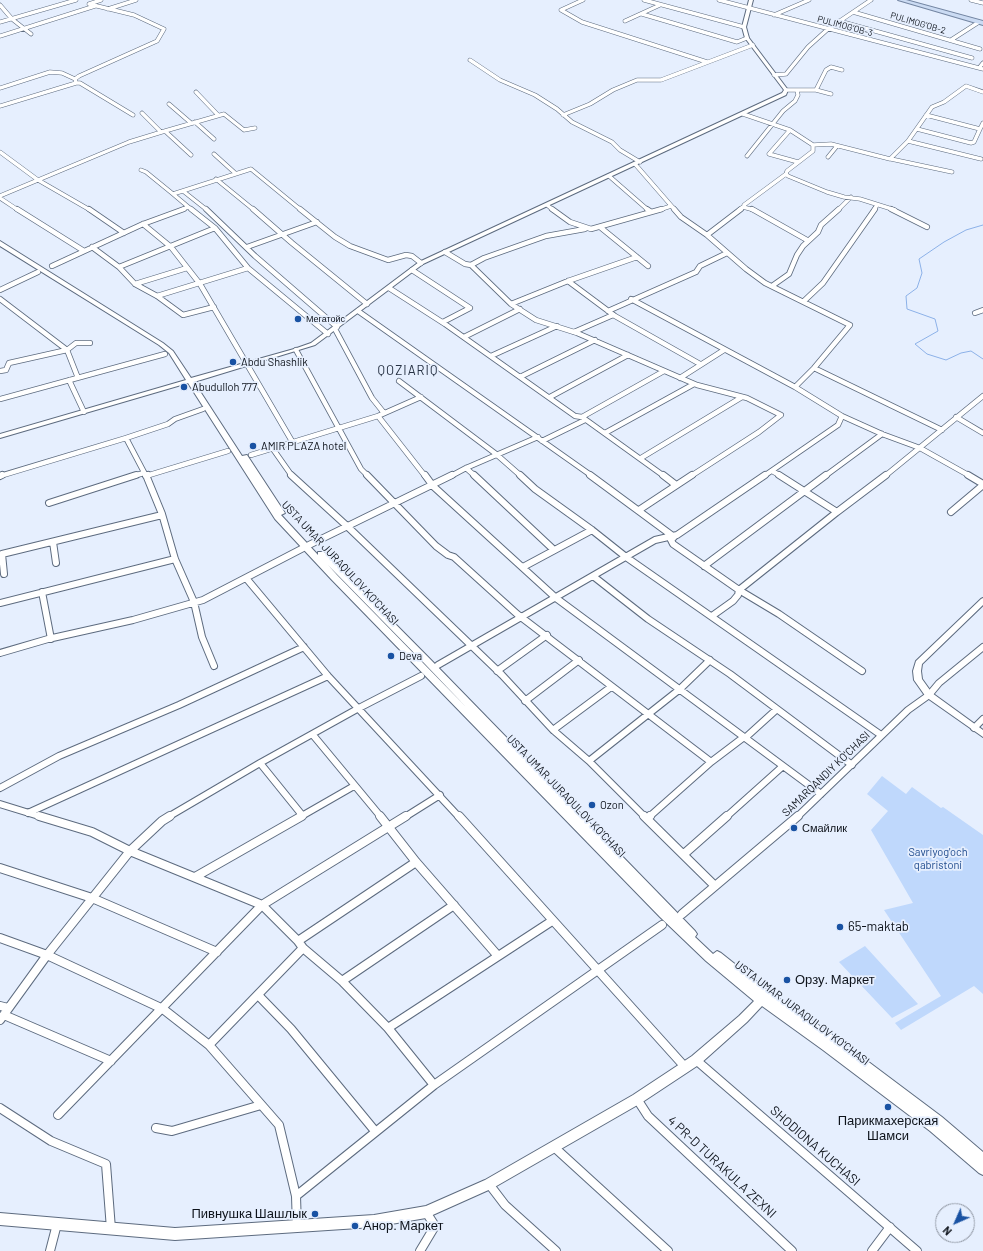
<!DOCTYPE html>
<meta charset="utf-8">
<style>
body{margin:0}
#map{position:relative;width:983px;height:1251px;overflow:hidden;background:#e6effe;font-family:Barlow,sans-serif}
canvas{display:block}
.north{position:absolute;left:935px;top:1203px;width:40px;height:40px;box-sizing:border-box;background:#e6effe;border:1px solid #9097a3;border-radius:50%;rotate:225deg;font-size:11px;font-weight:700;line-height:16px;text-align:center;color:#0e131b}
.north::after{content:'';display:block;margin:auto;width:14px;height:18px;background:#1952a3;clip-path:polygon(50% 0,100% 100%,50% 72%,0 100%)}
</style>
<div id="map">
<canvas width="983" height="1251"></canvas>
<div class="north">N</div>
</div>
<script>
const context = document.querySelector('canvas').getContext('2d');
context.lineJoin = 'round';
function paint(path, color) { context.fillStyle = color; context.fill(path, 'evenodd'); }
const poly = rows => new Path2D(rows.map(r => 'M' + r).join(''));
function trace(path, color, width, dash) { context.strokeStyle = color; context.lineWidth = width; context.lineCap = dash ? 'butt' : 'round'; context.setLineDash(dash || []); context.stroke(path); }
function write(font, color, halo, rows, align = 'center') {
  context.font = font + ' Barlow,sans-serif'; context.lineWidth = 3.5; context.setLineDash([]); context.textBaseline = 'middle'; context.strokeStyle = halo; context.fillStyle = color; for (const [text, x, y, turn = 0] of rows) {
    context.save(); context.translate(x, y); context.rotate((+turn || 0) * Math.PI / 180); context.textAlign = isNaN(turn) ? turn : align; if (halo) context.strokeText(text, 0, 0); context.fillText(text, 0, 0); context.restore();
  }
}
paint(poly([
 [882,776,906,794,912,787,941,808,943,807,983,835,983,994,974,986,901,1030,895,1023,941,996,884,910,913,903,871,830,888,811,867,794],
 [865,946,918,1004,892,1018,839,962]
]), '#bfd8fc');
trace(poly([
 [983,225,966,230,944,242,919,259,922,273,917,288,906,296,907,309,935,319,938,331,915,344,927,354,946,360,961,353,971,351,983,359]
]), '#8cb1e8', 1);
const minorFar3 = poly([
 [583,0,561,10,582,22,707,62],
 [644,0,744,27],
 [719,0,979,68],
 [971,0,983,3],
 [0,5,12,19,31,34],
 [108,9,136,0],
 [853,12,980,49],
 [642,14,737,42,747,38],
 [774,15,809,0],
 [625,21,660,5],
 [839,21,972,58],
 [0,22,76,0],
 [0,36,95,6],
 [951,40,979,22],
 [470,60,500,80,535,95,557,109,572,122,612,142,620,150,640,162],
 [983,63,979,68,983,69],
 [774,75,786,74,808,47,828,29,871,0],
 [76,83,80,83,133,115],
 [0,88,50,72,62,73,75,79],
 [786,90,816,90,826,70,831,67,842,70],
 [816,90,831,94],
 [196,92,218,115],
 [169,104,191,123],
 [0,106,76,83,75,79,79,76,157,41,164,29,134,15,89,4,101,0],
 [142,113,161,132],
 [743,114,790,130,813,145,813,151,787,171,786,174,788,176,827,192,844,197,860,199,895,210],
 [563,115,590,104,613,90,637,80,661,80,753,45],
 [926,115,980,129,983,123],
 [195,122,214,139],
 [917,129,971,143,974,142,980,129],
 [790,130,769,154,798,162],
 [165,131,224,114,244,130,255,128],
 [908,141,981,159],
 [813,145,831,144,890,159,908,141,932,107,944,102,966,86,983,92],
 [0,152,38,180,90,210],
 [214,154,235,173],
 [747,156,783,111,795,101,798,95,797,90],
 [828,157,837,146],
 [891,159,952,172],
 [635,164,675,210],
 [141,170,146,172,173,194],
 [609,176,648,210],
 [216,179,254,210],
 [183,191,207,210],
 [0,196,129,142,165,131,191,155],
 [0,198,18,210],
 [547,205,553,210],
 [744,207,744,205,786,174],
 [181,210,188,207],
 [192,210,173,194,251,169,301,210],
 [659,210,671,206],
 [739,210,743,207,754,210],
 [838,210,851,197],
 [874,210,877,205]
]);
const minorFar2 = poly([
 [17,209,84,251],
 [89,209,124,233],
 [191,209,215,228,248,268,328,334],
 [206,209,255,256,337,327],
 [253,209,292,243,367,304],
 [300,209,335,237,350,246,388,260,406,255,412,256,421,263],
 [552,209,570,222,591,229,662,209],
 [647,209,650,211],
 [674,209,681,217,707,235,741,209],
 [752,209,807,240],
 [891,209,927,227],
 [143,224,171,247,200,284,293,443],
 [600,227,648,266],
 [707,235,746,269,765,283,850,325,814,368,795,387],
 [92,247,119,267,135,284,157,296,183,315,214,307],
 [247,247,317,222],
 [445,252,465,264,471,265,511,304,536,320,577,333,697,385,747,398,781,415,759,432,691,476],
 [471,265,484,258,546,236,585,229],
 [52,266,143,224,184,209],
 [119,267,215,228],
 [412,270,470,308,443,322],
 [568,281,615,316,700,364],
 [135,284,187,268],
 [772,286,789,274,797,255,803,246,818,232,821,225,839,209],
 [389,288,445,324,575,416,582,417,664,476],
 [0,290,38,272],
 [157,296,248,268],
 [0,299,67,350,76,343,90,343],
 [631,299,795,387,842,416,882,434,920,448,970,476],
 [804,301,823,283,875,209],
 [511,304,568,281,637,257],
 [358,311,592,476],
 [608,311,696,272,700,266,727,253],
 [975,313,983,310],
 [335,329,372,398,384,413],
 [574,332,613,315],
 [464,337,520,309],
 [296,350,361,469,368,476],
 [491,356,557,326],
 [814,368,942,430],
 [0,371,6,370,9,363,67,350,78,378],
 [520,377,595,340],
 [680,378,724,350],
 [69,380,84,412],
 [399,381,496,454,521,476],
 [550,397,628,355],
 [0,399,165,354],
 [378,416,425,476],
 [582,417,664,371],
 [956,417,983,433],
 [605,433,694,384],
 [126,438,168,424,175,419,203,409],
 [542,441,585,420],
 [273,449,292,476],
 [251,455,378,416,421,397],
 [641,458,742,397],
 [466,468,475,476],
 [772,471,781,476],
 [0,476,126,438,146,476],
 [133,476,144,473],
 [146,476,228,451],
 [451,476,466,468,538,437],
 [764,476,838,425,842,416],
 [825,476,882,434],
 [885,476,983,396]
]);
const minorFar1 = poly([
 [146,475,162,514,175,559,194,602,202,637,214,666],
 [291,475,348,527,502,675,553,730,589,761,645,817],
 [367,475,436,546,448,555,454,557,517,614,711,762],
 [425,475,433,486,556,598,821,794],
 [474,475,554,550],
 [520,475,535,489,592,530,626,557,881,735],
 [590,475,674,537,671,540,673,544,739,590,779,614,862,671],
 [663,475,676,485],
 [779,475,837,512],
 [968,475,983,484],
 [0,476,2,475],
 [146,476,148,475],
 [49,503,136,475],
 [639,510,692,475],
 [951,512,983,485],
 [53,542,56,563],
 [704,566,826,475],
 [523,567,592,530],
 [4,574,2,554,162,515],
 [593,576,648,619,730,674,852,765],
 [246,578,328,676,459,817],
 [42,592,51,639],
 [0,603,175,559],
 [712,616,733,601,738,595,739,590,837,512,886,475],
 [0,653,48,639,133,620,203,600,311,544,452,475],
 [438,665,655,540,677,535,765,475],
 [497,671,547,635],
 [525,701,579,660],
 [974,728,983,719],
 [553,730,611,687],
 [313,735,381,817],
 [745,738,777,709],
 [589,761,680,689,710,660],
 [260,763,302,815],
 [0,788,59,756,179,705,304,647],
 [0,804,42,817],
 [28,813,328,676],
 [168,817,260,763,359,708,421,676],
 [300,817,354,786],
 [405,817,440,795],
 [649,817,711,762,744,737],
 [726,817,783,766],
 [797,817,908,710,929,695,939,683,983,647]
]);
const minor = poly([
 [39,816,92,832,130,851,262,905,298,941,303,948,342,981,388,1028,434,1085],
 [380,816,416,862,498,956],
 [459,816,685,1067],
 [644,816,715,886],
 [647,819,650,816],
 [684,854,727,816],
 [0,868,92,898,217,952],
 [195,877,302,816],
 [682,914,798,816],
 [0,938,47,955,163,1009,209,1045,279,1125,296,1196,297,1227],
 [298,941,416,862],
 [342,981,454,905],
 [258,995,291,1029,375,1131],
 [0,1006,8,1008],
 [4,1015,111,1061],
 [0,1020,47,955,130,851,162,821,170,816],
 [388,1028,552,921],
 [209,1045,303,948],
 [696,1060,917,1251],
 [637,1099,648,1116,792,1251],
 [0,1108,51,1141,106,1164,111,1229],
 [58,1115,262,905,406,816],
 [156,1128,172,1131,261,1105],
 [554,1147,668,1251],
 [489,1184,505,1205,556,1251],
 [296,1196,434,1085,662,925],
 [50,1251,57,1224],
 [420,1251,435,1226,426,1212],
 [872,1251,890,1227]
]);
const tertiary = poly([
 [983,598,983,605,922,664,921,671,922,679,932,693,983,730,983,737,926,697,914,680,913,671,916,661,981,599,983,598]
]);
const secondary = poly([
 [749,0,753,0,746,27,749,38,788,90,786,95,423,264,315,345,194,382,242,456,247,455,285,513,281,515,318,555,318,552,324,552,431,660,695,931,697,934,695,937,713,954,717,951,721,953,770,992,830,1033,942,1117,983,1152,983,1175,979,1173,930,1131,823,1050,762,1006,747,1022,700,1064,641,1103,493,1188,426,1218,374,1227,175,1240,0,1225,0,1213,175,1228,374,1215,426,1206,485,1180,633,1095,692,1056,739,1016,754,1001,706,961,660,917,331,579,275,519,188,383,0,438,0,434,186,380,169,353,159,345,0,246,0,241,163,343,173,351,191,378,294,349,311,343,419,262,782,93,784,90,745,38,742,27,749,0],
 [328,565,425,664,467,708,337,575,328,565]
]);
const primary = poly([
 [898,0,906,0,983,21,983,25,898,0]
]);
trace(minorFar3, '#5d6b7f', 4.5);
trace(minorFar2, '#5d6b7f', 6);
trace(minorFar1, '#5d6b7f', 8);
trace(minor, '#5d6b7f', 10);
trace(tertiary, '#5d6b7f', 2);
trace(secondary, '#5d6b7f', 2);
trace(primary, '#7385a2', 2);
trace(minorFar3, '#fff', 3.5);
trace(minorFar2, '#fff', 4.5);
trace(minorFar1, '#fff', 6);
trace(minor, '#fff', 8);
paint(tertiary, '#fff');
paint(secondary, '#fff');
paint(primary, '#cbdbf3');
for (const [x, y, r, color] of [
 [298,319,4,"#1952a3"],
 [233,362,4,"#1952a3"],
 [184,387,4,"#1952a3"],
 [253,446,4,"#1952a3"],
 [391,656,4,"#1952a3"],
 [592,805,4,"#1952a3"],
 [794,828,4,"#1952a3"],
 [840,927,4,"#1952a3"],
 [787,980,4,"#1952a3"],
 [888,1107,4,"#1952a3"],
 [315,1214,4,"#1952a3"],
 [355,1226,4,"#1952a3"]
]) { const dot = new Path2D(); dot.arc(x, y, r, 0, 2 * Math.PI); context.fillStyle = color; context.fill(dot); trace(dot, '#e6effe', 1.5); }
write('9px', '#0e131b', '#e6effe', [
 ["PULIMOG’OB-2",918,23,16],
 ["PULIMOG’OB-3",845,26,15]
]);
write('9px', '#0e131b', '#e6effe', [
 ["Мегатойс",306,319]
], 'left');
write('11px', '#0e131b', '#e6effe', [
 ["Abdu Shashlik",241,362],
 ["Abudulloh 777",192,387],
 ["AMIR PLAZA hotel",261,446],
 ["Deva",399,656],
 ["Ozon",600,805],
 ["Смайлик",802,828]
], 'left');
write('11px', '#0e131b', '#e6effe', [
 ["USTA UMAR JURAQULOV KO'CHASI",340,563,47],
 ["SAMARQANDIY KO'CHASI",826,774,-44],
 ["USTA UMAR JURAQULOV KO'CHASI",566,796,46],
 ["USTA UMAR JURAQULOV KO'CHASI",802,1013,37]
]);
write('11px', '#204c8e', '#e6effe', [
 ["Savriyog'och",938,852],
 ["qabristoni",938,865]
]);
context.letterSpacing = '1px';
write('13px', '#263143', '#e6effe', [
 ["QOZIARIQ",408,371]
]);
context.letterSpacing = '0px';
write('13px', '#0e131b', '#e6effe', [
 ["65-maktab",848,927],
 ["Орзу. Маркет",795,980],
 ["Парикмахерская",888,1121,"center"],
 ["Шамси",888,1136,"center"],
 ["Пивнушка Шашлык",307,1214,"right"],
 ["Анор. Маркет",363,1226]
], 'left');
write('13px', '#0e131b', '#e6effe', [
 ["SHODIONA KUCHASI",815,1146,41],
 ["4 PR-D TURAKULA ZEXNI",722,1167,43]
]);
</script>
